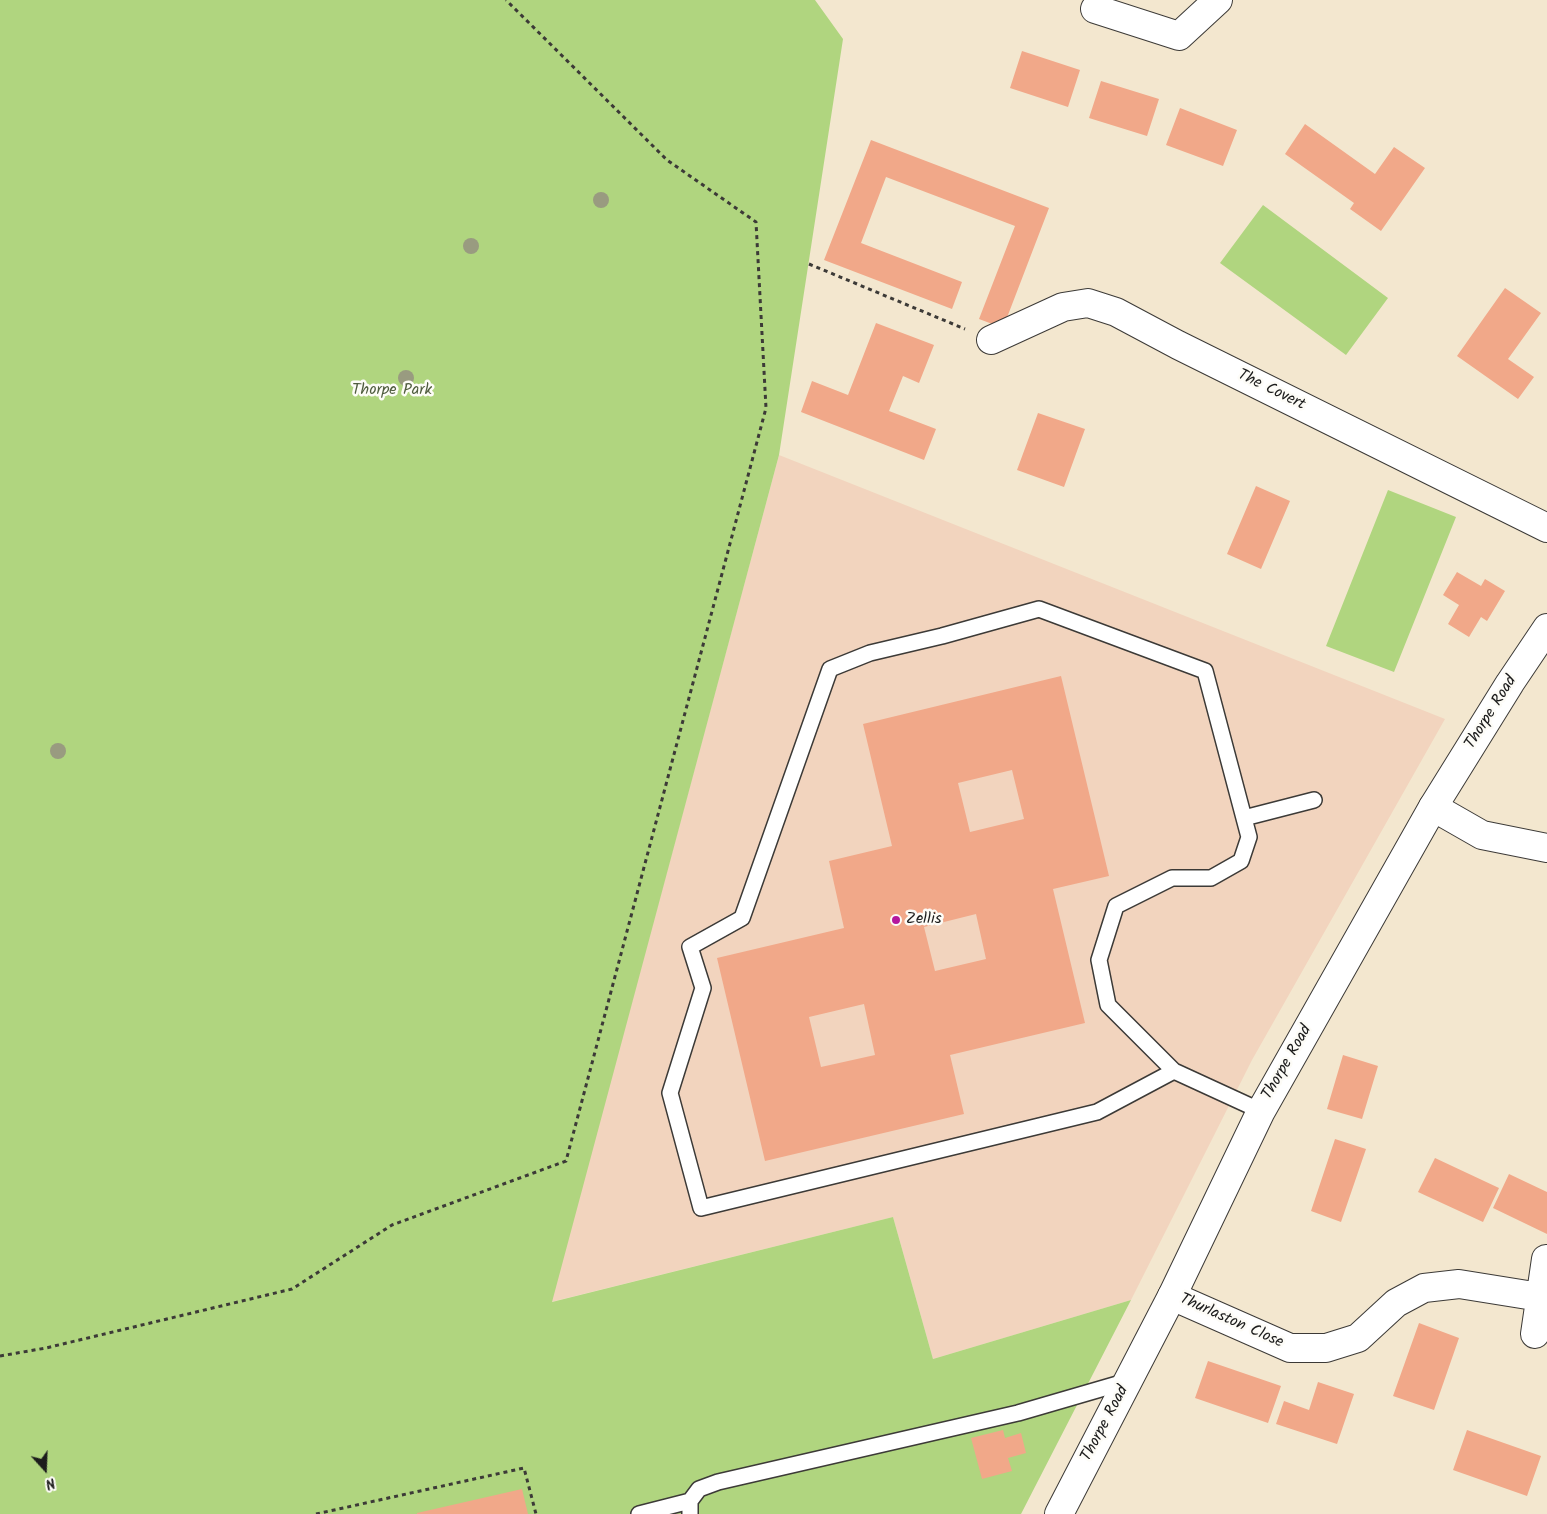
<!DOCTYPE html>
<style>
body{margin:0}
#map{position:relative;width:1547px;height:1514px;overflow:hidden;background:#f3e7cf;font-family:Kalam,sans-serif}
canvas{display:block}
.north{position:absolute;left:20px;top:1444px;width:50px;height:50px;-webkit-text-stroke:4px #fdfcf7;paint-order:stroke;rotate:160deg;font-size:14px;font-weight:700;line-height:20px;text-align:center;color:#1c1c1c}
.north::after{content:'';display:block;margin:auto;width:18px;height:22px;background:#1c1c1c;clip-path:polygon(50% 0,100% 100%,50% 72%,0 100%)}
</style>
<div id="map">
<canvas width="1547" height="1514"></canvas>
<div class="north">N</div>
</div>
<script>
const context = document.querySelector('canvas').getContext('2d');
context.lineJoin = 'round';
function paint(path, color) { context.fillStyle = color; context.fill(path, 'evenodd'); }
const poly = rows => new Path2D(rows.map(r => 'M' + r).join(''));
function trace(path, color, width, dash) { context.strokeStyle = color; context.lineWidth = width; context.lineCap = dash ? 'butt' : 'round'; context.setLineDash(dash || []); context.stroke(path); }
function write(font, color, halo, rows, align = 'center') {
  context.font = font + ' Kalam,sans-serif'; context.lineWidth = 5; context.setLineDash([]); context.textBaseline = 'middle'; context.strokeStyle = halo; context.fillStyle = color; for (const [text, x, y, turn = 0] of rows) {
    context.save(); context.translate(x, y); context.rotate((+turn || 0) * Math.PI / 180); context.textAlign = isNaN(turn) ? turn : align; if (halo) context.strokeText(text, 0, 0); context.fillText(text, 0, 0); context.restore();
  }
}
paint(poly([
 [779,455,1445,719,1252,1060,1131,1300,933,1359,893,1217,551,1302]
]), '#f2d4be');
paint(poly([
 [0,0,815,0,843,39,779,455,552,1302,893,1217,933,1359,1131,1300,1021,1514,0,1514],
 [1263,205,1388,298,1346,355,1220,263],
 [1388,490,1456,517,1394,672,1326,646]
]), '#b0d57f');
paint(poly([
 [1022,51,1080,70,1068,107,1010,88],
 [1101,81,1159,99,1147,136,1089,118],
 [1180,108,1237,130,1223,166,1166,145],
 [1305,124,1375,174,1394,147,1425,168,1381,231,1350,209,1354,203,1285,154],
 [871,140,1049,208,1003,328,979,319,1015,226,886,177,861,243,962,282,952,309,824,260],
 [1505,288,1541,313,1508,359,1534,377,1518,399,1457,356],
 [876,323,934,345,919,383,903,376,889,411,936,429,924,460,801,412,812,381,848,395],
 [1038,413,1085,429,1064,487,1017,470],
 [1256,486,1290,501,1261,569,1227,554],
 [1457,572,1481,586,1485,579,1505,591,1487,621,1481,617,1469,637,1448,624,1459,605,1443,595],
 [1061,676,1109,876,1053,889,1085,1023,950,1055,964,1114,765,1161,717,958,844,928,829,861,892,846,863,724],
 [1012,770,1024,819,970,832,958,783],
 [976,914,986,959,935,971,924,927],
 [864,1004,875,1055,821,1067,809,1017],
 [1343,1055,1378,1066,1362,1119,1327,1109],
 [1335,1139,1366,1149,1341,1222,1311,1211],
 [1435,1158,1499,1188,1483,1222,1418,1192],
 [1509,1174,1547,1192,1547,1234,1493,1208],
 [1419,1323,1459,1338,1434,1410,1393,1396],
 [1208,1361,1281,1386,1268,1423,1195,1398],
 [1318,1382,1354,1394,1337,1444,1276,1424,1284,1401,1309,1410],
 [1003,1430,1005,1438,1021,1433,1026,1453,1008,1458,1012,1471,982,1479,971,1438],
 [1467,1430,1541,1456,1527,1496,1453,1470],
 [522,1489,528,1514,417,1514,417,1513]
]), '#f1a889');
const lane = poly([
 [1244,818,1314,800],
 [1174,1071,1097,1112,701,1208,670,1093,703,988,690,947,742,918,830,669,870,653,942,636,1039,609,1205,671,1249,837,1241,861,1211,878,1172,878,1116,906,1099,960,1108,1005,1174,1071,1261,1111],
 [639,1514,690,1501],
 [690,1514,690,1501,699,1489,718,1482,1018,1413,1128,1381]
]);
const street = poly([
 [1095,9,1179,36,1218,0],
 [991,340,1063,307,1088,303,1116,312,1178,345,1547,528],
 [1433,807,1482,835,1547,848],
 [1172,1296,1290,1348,1326,1348,1358,1338,1396,1303,1424,1288,1459,1284,1540,1297],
 [1535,1334,1546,1259]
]);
const secondary = poly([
 [1059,1514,1172,1296,1261,1111,1433,807,1510,683,1547,628]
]);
trace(lane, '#3c3a37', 18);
trace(street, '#3c3a37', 30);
trace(secondary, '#3c3a37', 30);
trace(poly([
 [809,264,965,329],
 [0,1356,46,1348,292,1289,392,1225,566,1161,766,408,756,222,667,160,506,0],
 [316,1514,524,1468,536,1514]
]), '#3c3a37', 3, [4, 4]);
trace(lane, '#fff', 15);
trace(street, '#fff', 28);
trace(secondary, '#fff', 28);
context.fillStyle = '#999b80';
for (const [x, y] of [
 [601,200],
 [471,246],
 [406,378],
 [58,751]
]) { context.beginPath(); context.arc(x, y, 8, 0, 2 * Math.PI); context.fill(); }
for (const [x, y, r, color] of [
 [896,920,5,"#b5179e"]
]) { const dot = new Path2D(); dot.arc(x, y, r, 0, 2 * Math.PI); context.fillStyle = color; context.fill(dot); trace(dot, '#fdfcf7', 2); }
write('16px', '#505d3f', '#fdfcf7', [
 ["Thorpe Park",392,391]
]);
write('16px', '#1c1c1c', '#fdfcf7', [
 ["The Covert",1271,391,26],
 ["Thorpe Road",1492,713,-58],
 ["Thorpe Road",1288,1063,-60],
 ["Thurlaston Close",1231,1322,24],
 ["Thorpe Road",1106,1424,-62]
]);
write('16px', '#1c1c1c', '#fdfcf7', [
 ["Zellis",906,920]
], 'left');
</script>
